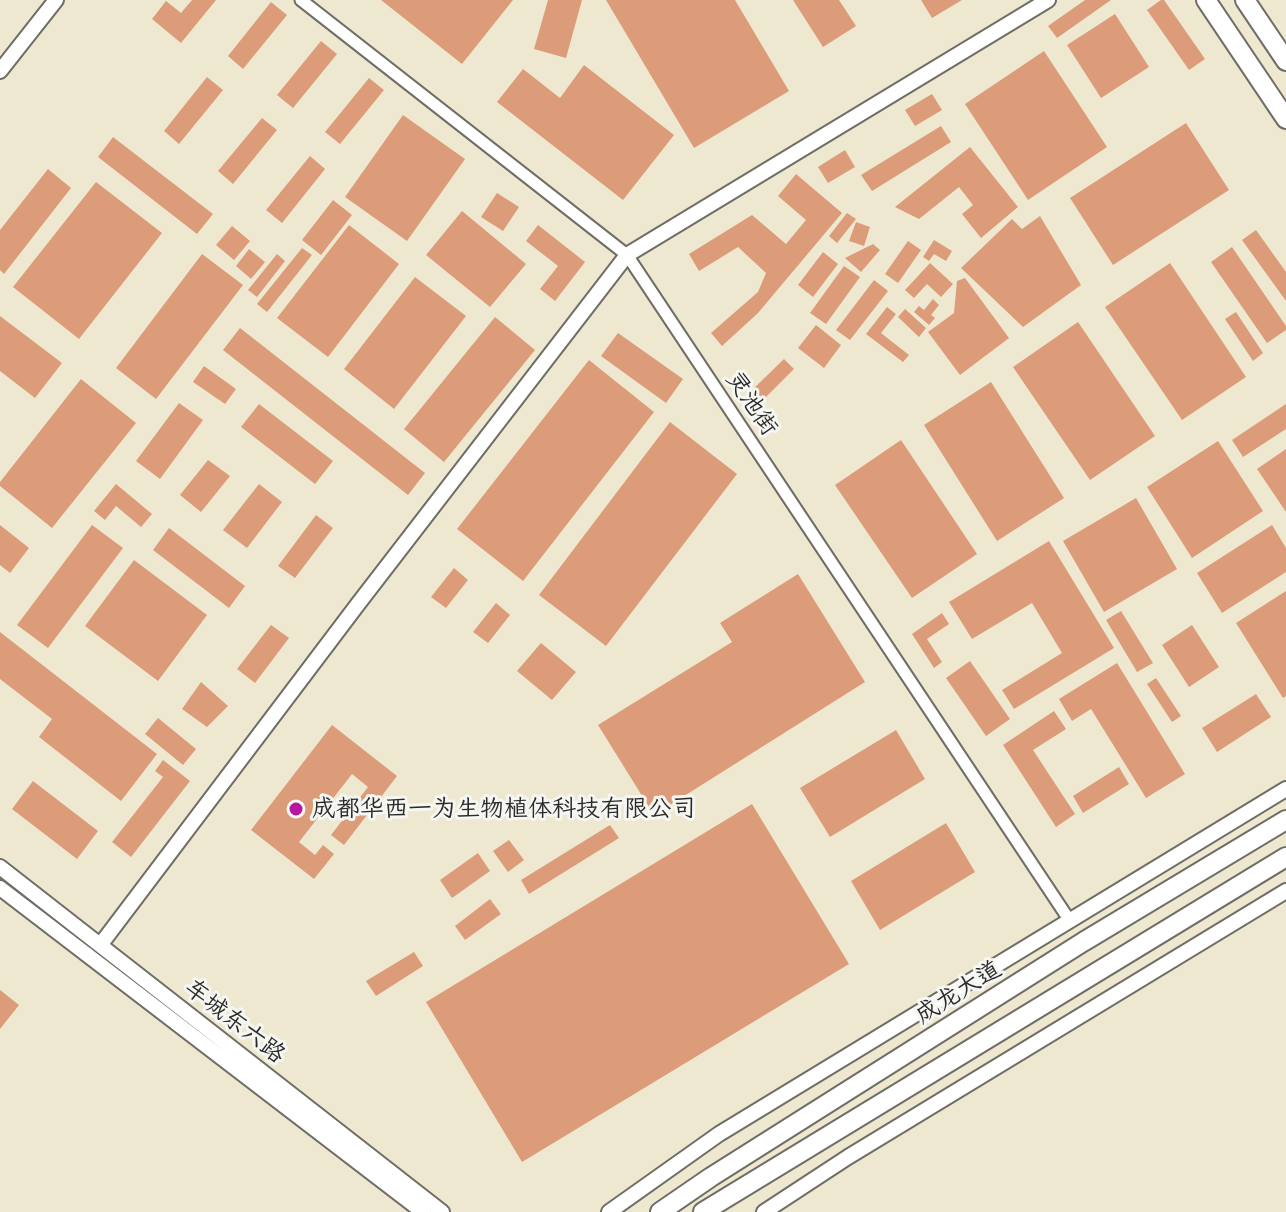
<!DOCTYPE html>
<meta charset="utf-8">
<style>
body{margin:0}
canvas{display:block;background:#eee8d0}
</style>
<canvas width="1286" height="1212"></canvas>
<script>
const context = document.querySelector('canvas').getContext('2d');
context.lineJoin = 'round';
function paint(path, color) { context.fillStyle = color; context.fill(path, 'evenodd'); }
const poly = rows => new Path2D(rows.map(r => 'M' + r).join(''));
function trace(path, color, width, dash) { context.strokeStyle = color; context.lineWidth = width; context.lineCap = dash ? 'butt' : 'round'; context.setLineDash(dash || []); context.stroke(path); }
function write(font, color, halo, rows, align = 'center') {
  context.font = font + ' Mali,"LXGW WenKai TC",sans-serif'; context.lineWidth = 6; context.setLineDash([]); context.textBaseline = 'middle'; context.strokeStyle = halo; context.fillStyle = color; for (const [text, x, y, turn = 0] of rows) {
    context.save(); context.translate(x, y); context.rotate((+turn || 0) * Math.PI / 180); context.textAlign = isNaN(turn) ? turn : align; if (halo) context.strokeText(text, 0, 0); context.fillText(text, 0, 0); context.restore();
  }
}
paint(poly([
 [192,0,216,0,181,43,152,19,166,1,181,13],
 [381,0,513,0,462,64],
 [548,0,582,0,566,58,534,49],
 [606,0,735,0,789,91,694,148],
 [793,0,839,0,856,26,823,47],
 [921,0,962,0,932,18],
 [1085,0,1111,0,1057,38,1048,26],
 [1161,0,1164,0,1205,59,1189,70,1147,10],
 [271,2,287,15,243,69,228,56],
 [1115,14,1149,67,1101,98,1067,45],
 [321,41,337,54,293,108,277,95],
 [1044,51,1107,147,1028,200,965,104],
 [584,65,674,135,623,200,497,102,523,69,560,98],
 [207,77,223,90,179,144,164,131],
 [369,78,384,90,340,144,325,132],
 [932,94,942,110,915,126,905,110],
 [403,115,465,159,407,241,345,197],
 [262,118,277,130,233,184,218,171],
 [1186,123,1229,190,1113,265,1070,198],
 [941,126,951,142,872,191,861,175],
 [113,137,213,214,197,234,98,157],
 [970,147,1018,207,981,238,962,214,973,205,959,187,919,219,895,207],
 [845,150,855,167,828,183,818,167],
 [310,156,325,169,282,223,266,210],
 [48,169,71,188,4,274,0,270,0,230],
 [796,174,842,213,758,313,722,346,711,333,758,292,766,273,738,247,699,271,689,254,752,215,786,244,806,220,778,196],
 [96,182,162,233,79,339,13,287],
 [497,193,519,207,503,231,481,217],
 [333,200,352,215,321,255,302,240],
 [462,211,526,264,490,307,426,255],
 [847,213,856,219,837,243,829,236],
 [1040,216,1081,285,1023,327,961,268,1012,219,1022,229],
 [856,222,870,227,864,246,849,241],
 [349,225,399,264,328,357,277,318],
 [538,225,585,262,555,301,540,289,558,266,526,241],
 [232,226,250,241,234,260,216,245],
 [1256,230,1286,272,1286,301,1242,240],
 [934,240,952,251,946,261,934,254,929,261,923,257],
 [908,241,921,250,898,283,885,274],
 [873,244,880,250,861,272,845,258],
 [1232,247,1286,326,1286,330,1267,343,1211,262],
 [302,248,312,255,267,312,257,304],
 [249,249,265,262,251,279,236,266],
 [823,252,838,264,813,297,798,285],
 [202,254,243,285,156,399,116,368],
 [277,254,285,261,257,297,248,290],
 [930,263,953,284,941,297,927,284,914,298,905,290],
 [1170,263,1246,377,1182,420,1105,307],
 [844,266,860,277,826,324,810,313],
 [415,277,466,316,394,409,344,369],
 [965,278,1009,338,960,375,928,332,954,313,957,281],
 [874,280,888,291,850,340,836,330],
 [933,299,939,305,931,315,935,318,929,325,914,312,919,306,924,310],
 [887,307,896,314,881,333,909,355,903,362,866,334],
 [905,309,926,328,919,337,898,317],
 [1236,312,1263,353,1253,361,1225,319],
 [0,316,62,363,35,398,0,371],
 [495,317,535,350,444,462,404,429],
 [1078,322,1155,436,1090,480,1013,367],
 [816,325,841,345,824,368,798,348],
 [240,328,425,473,408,495,223,350],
 [618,333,683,379,666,403,601,356],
 [784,359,794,369,759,404,748,394],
 [589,360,654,412,523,581,457,529],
 [204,366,236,389,225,404,193,382],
 [81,379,136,423,52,528,0,486,0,482],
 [991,382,1064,498,997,541,924,425],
 [179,403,203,420,160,479,136,461],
 [259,404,333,461,315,484,241,427],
 [1286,404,1286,429,1243,457,1232,440],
 [670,422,737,474,606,646,539,595],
 [901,440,977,554,912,598,835,485],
 [1218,441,1263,511,1192,558,1147,487],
 [1286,449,1286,512,1257,469],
 [208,460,230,476,201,512,180,495],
 [116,484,152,514,141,527,116,506,105,520,94,511],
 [259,484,282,502,247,548,223,530],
 [1136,498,1177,569,1104,612,1063,541],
 [316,515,333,528,295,578,278,566],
 [0,525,29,548,10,573,0,565],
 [92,525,123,548,48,648,17,625],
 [1272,525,1286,548,1286,572,1222,613,1197,573],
 [169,528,245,586,229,608,153,550],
 [1049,541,1114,648,1014,709,1002,690,1062,653,1032,603,972,639,949,602],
 [134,560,207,615,158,681,85,626],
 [454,568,468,580,446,608,431,597],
 [798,574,865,682,654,815,598,725,732,642,720,623],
 [1286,591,1286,696,1283,698,1236,623],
 [496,603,510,615,488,643,473,632],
 [1121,611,1153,663,1137,672,1106,620],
 [942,613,949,624,927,639,942,662,934,668,912,634],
 [271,625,289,638,255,683,237,669],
 [1192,625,1219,667,1189,687,1162,645],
 [0,632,157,754,121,801,39,737,52,719,0,679],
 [541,643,576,672,552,700,517,671],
 [970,661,1010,719,986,736,946,678],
 [1117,663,1185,774,1146,798,1091,709,1072,721,1059,699],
 [1156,678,1181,716,1172,722,1147,684],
 [201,682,228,706,207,727,182,709],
 [1256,694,1271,717,1217,752,1202,728],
 [1054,711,1066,729,1033,750,1075,814,1056,827,1003,745],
 [158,718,196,749,183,765,145,734],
 [332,725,397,776,344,845,331,835,368,787,352,774,299,842,315,855,323,845,334,854,314,879,251,830],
 [896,730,925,779,830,837,800,788],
 [163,760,190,781,131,857,112,842,163,777,155,771],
 [1119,767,1129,784,1083,813,1073,796],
 [33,781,98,831,77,859,12,809],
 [752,804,849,964,522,1162,426,1002],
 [946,823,975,872,880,930,851,881],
 [610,825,619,838,529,894,521,880],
 [509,840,524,860,508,872,493,851],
 [478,853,490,871,452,898,440,880],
 [490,899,501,914,465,940,455,926],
 [414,952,423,966,376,996,366,981],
 [0,990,19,1005,0,1029]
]), '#dc9c79');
const minor = poly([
 [301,0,627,255,1070,921]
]);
const tertiary = poly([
 [0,71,56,0],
 [0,867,442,1212],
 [0,888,423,1212],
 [101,944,358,604,627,255,1048,0],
 [609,1212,719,1134,1286,789],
 [764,1212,848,1157,1286,891]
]);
const primary = poly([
 [1206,0,1286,119],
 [1245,0,1286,61]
]);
const trunk = poly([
 [660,1212,711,1177,1083,942,1286,820],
 [703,1212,1286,857]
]);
trace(minor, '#6f6d65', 15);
trace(tertiary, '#6f6d65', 18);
trace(primary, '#6f6d65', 22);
trace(trunk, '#6f6d65', 22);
trace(minor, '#fff', 11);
trace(tertiary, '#fff', 14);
trace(primary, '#fff', 18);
trace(trunk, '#fff', 18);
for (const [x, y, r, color] of [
 [296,809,8,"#b5179e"]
]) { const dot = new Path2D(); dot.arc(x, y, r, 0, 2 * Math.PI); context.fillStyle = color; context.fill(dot); trace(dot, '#f6f6f2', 3); }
write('24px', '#2b2b2b', '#f6f6f2', [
 ["灵池街",752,403,56],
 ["成龙大道",958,992,-32],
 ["车城东六路",235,1021,38]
]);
write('24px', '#2b2b2b', '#f6f6f2', [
 ["成都华西一为生物植体科技有限公司",312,809]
], 'left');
</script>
